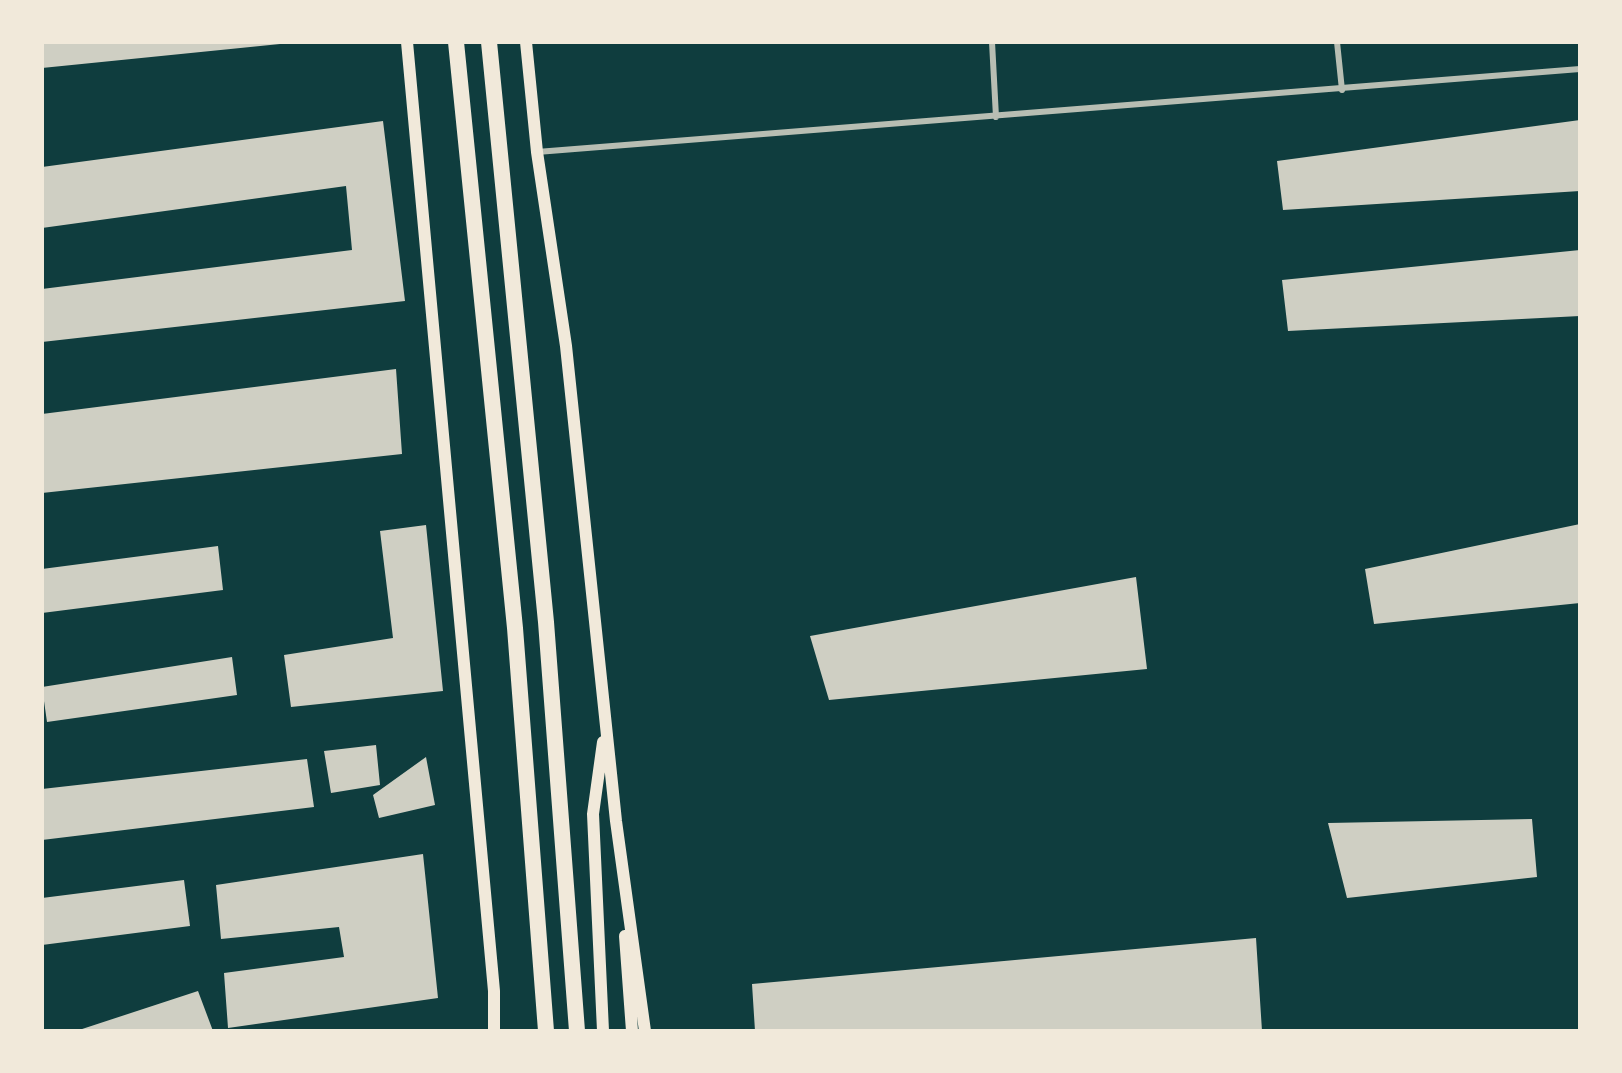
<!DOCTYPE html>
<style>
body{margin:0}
#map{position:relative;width:1622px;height:1073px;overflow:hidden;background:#0f3d3e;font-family:"Sofia Sans Condensed",sans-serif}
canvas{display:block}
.frame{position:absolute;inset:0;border:44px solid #f1e9da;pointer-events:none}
</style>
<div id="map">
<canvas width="1622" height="1073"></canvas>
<div class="frame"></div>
</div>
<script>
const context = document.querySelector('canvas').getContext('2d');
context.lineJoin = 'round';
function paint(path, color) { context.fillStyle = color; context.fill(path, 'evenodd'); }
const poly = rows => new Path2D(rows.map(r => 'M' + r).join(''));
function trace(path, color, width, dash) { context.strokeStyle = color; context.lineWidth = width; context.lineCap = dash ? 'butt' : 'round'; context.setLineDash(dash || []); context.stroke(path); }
paint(poly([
 [42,42,280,42,280,44,42,68],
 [1580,120,1580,191,1283,210,1277,161],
 [383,121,405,301,42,342,42,289,352,250,346,186,42,228,42,167],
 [1580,250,1580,316,1288,331,1282,280],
 [396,369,402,454,42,493,42,414],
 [1580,524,1580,603,1374,624,1365,569],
 [426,525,443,691,291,707,284,655,393,638,380,531],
 [218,546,223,590,42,613,42,569],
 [1136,577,1147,669,829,700,810,636],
 [232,657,237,695,47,722,42,687],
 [376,745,380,785,331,793,324,751],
 [426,757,435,805,379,818,373,795],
 [307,759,314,807,42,840,42,789],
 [1532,819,1537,877,1347,898,1328,823],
 [423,854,438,998,228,1028,224,973,344,957,339,927,221,939,216,885],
 [184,880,190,926,42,945,42,898],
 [1256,938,1262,1031,755,1031,752,984],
 [198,991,213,1031,76,1031]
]), '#cfcfc3');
trace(poly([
 [992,42,996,117],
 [1337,42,1342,90],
 [537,152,1580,69]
]), '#b8beb3', 6);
trace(poly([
 [407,42,494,991,494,1031],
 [526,42,537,152,566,346,616,821,645,1031],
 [603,742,593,814,603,1031],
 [625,936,632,1031]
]), '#f1e9da', 12);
trace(poly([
 [456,42,515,628,546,1031],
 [489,42,546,622,577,1031]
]), '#f1e9da', 16);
</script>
